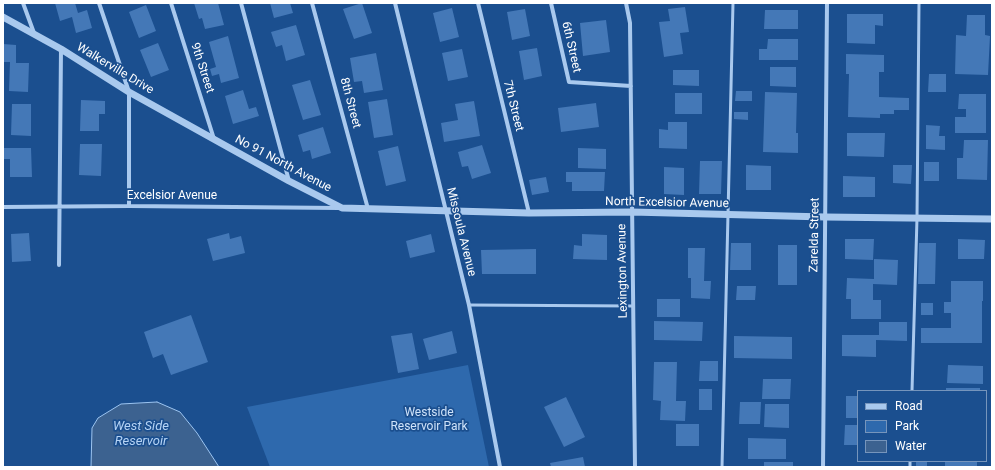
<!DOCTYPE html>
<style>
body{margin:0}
#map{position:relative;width:995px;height:470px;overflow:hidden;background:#1b4f8f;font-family:Roboto,sans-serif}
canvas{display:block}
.frame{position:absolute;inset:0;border:4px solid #fff;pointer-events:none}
.legend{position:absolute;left:857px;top:390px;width:130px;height:72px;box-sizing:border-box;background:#1b4f8f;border:1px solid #7695bc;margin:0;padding:5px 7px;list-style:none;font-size:12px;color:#fff}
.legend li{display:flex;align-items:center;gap:8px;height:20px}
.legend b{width:20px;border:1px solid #7695bc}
</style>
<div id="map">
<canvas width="995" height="470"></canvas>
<div class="frame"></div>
<ul class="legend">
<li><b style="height:5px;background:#a9c9ee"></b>Road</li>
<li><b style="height:11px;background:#2e69ad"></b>Park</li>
<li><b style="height:11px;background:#3c6290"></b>Water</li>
</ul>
</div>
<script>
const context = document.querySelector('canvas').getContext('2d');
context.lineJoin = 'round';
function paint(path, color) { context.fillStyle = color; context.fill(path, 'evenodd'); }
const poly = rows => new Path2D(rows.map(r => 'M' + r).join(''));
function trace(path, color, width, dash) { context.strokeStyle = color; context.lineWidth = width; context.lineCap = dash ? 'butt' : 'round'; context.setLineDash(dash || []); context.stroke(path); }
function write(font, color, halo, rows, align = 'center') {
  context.font = font + ' Roboto,sans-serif'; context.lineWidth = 3.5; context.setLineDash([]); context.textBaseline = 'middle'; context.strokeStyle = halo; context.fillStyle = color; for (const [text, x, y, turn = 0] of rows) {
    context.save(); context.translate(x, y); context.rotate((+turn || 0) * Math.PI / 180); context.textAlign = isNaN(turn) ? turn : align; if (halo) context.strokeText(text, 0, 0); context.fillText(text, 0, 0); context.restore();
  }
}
paint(poly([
 [468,365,489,467,270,467,247,407]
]), '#2e69ad');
const water = poly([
 [157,402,180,412,197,433,219,467,91,467,92,428,98,418,121,404,157,402]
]);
paint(water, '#3c6290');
trace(water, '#9cc4f0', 1);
paint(poly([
 [55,3,75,3,78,13,87,10,92,28,76,33,72,17,60,21],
 [194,3,218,3,224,25,205,29,202,18,199,19],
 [270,3,290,3,293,13,274,18],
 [362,3,372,33,354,39,343,9],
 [146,5,156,31,139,38,129,12],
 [685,7,689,32,680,33,683,54,664,57,659,22,670,21,668,9],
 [452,8,459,37,440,42,433,13],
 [525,9,530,36,512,40,507,12],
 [765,10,798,10,798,29,764,29],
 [847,14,883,14,883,26,875,25,875,44,847,43],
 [967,15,985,15,985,35,990,36,988,75,955,74,956,35,966,36],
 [606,20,610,52,583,56,580,23],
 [296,25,305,55,286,61,282,45,276,47,271,32],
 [228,36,239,78,221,83,219,74,212,76,210,69,216,67,209,42],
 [768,39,798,39,798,60,759,60,759,49,767,49],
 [158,43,169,70,151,77,140,50],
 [3,44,16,45,16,63,29,63,28,92,9,91,10,62,3,62],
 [537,48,542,76,524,80,519,51],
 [462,49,468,77,448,81,442,53],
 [376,53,383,90,364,93,362,81,354,82,350,58],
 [846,54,884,55,884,72,879,72,879,97,909,98,909,110,894,110,894,114,880,114,880,118,848,117,849,74,846,74],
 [770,67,796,67,796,87,770,86],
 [673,70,699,70,699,86,673,85],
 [929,74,946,74,946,92,928,92],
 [310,80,321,115,303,120,292,85],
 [243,90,249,109,256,107,259,116,233,124,225,96],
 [736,91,752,91,752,101,735,101],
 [765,92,797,93,796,133,798,133,798,153,763,152],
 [675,93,702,93,702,114,675,114],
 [959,94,986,94,986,133,955,133,955,117,966,117,966,109,958,109],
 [387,99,393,135,374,138,368,102],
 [81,100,105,101,105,114,99,114,99,131,80,131],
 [474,101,480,136,444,142,441,123,458,120,455,104],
 [596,103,599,127,561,132,558,108],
 [12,104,31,104,31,136,11,135],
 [734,112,748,112,748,120,734,119],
 [668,122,687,122,687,149,659,148,659,129,668,130],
 [926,125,940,126,939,136,945,136,945,150,926,149],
 [323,127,331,153,312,159,310,150,303,152,298,135],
 [847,133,885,133,884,157,847,156],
 [964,140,988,140,987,180,957,179,957,158,963,158],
 [80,144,102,144,101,176,79,175],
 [482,145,491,173,472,179,468,166,462,167,458,152],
 [398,146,406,181,386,186,378,151],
 [3,148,31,148,32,177,10,177,10,159,3,159],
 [578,148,606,149,606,169,578,168],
 [700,161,722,161,721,194,699,194],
 [924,162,939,162,939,181,924,181],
 [746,165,771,166,771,190,746,190],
 [893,165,912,165,911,184,893,183],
 [664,167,684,168,684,195,664,194],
 [566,172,605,172,604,191,572,191,572,182,566,182],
 [843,176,875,177,875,197,843,197],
 [546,177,549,192,532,195,529,180],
 [29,233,31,261,12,262,11,234],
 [229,233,230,239,241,236,245,253,213,261,207,239],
 [431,234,435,252,410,258,406,241],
 [582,234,607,235,607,260,573,259,574,245,582,246],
 [845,239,874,239,873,260,845,259],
 [958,239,985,240,984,259,958,259],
 [731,243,751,243,751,270,730,270],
 [919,243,936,243,935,284,918,284],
 [778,245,797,245,797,285,778,285],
 [688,248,705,248,704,281,711,281,710,299,691,298,691,278,688,278],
 [536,249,536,274,482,274,481,250],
 [874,259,898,260,897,285,873,284,873,300,881,300,881,319,851,319,851,299,846,299,847,278,874,279],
 [951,281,983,281,983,301,982,301,982,343,921,343,921,328,951,328,951,313,944,313,944,302,951,302],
 [737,286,756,286,755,300,736,300],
 [657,299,680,299,680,317,657,317],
 [921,303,933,303,933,315,921,315],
 [191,315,208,362,171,375,163,354,153,358,144,332],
 [654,321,703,322,702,341,654,340],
 [879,322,907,322,907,341,876,340,876,357,842,356,842,335,879,335],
 [452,331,457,353,429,360,423,339],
 [412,333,419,369,398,373,391,336],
 [734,336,792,337,792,359,734,358],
 [700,361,718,361,718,381,699,381],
 [654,362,677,362,676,401,686,401,685,421,660,420,661,401,653,400],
 [948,365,983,366,983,384,947,383],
 [763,379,791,379,790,399,762,399],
 [946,388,980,388,980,391,946,391],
 [699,389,712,389,712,410,699,410],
 [846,396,858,396,858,418,846,418],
 [566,397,585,437,564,447,544,407],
 [740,402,761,402,760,424,739,424],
 [765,404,789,404,789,428,764,427],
 [676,424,699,424,699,446,676,446],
 [845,425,858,425,858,445,844,445],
 [748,438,786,439,786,459,748,459],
 [583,457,585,467,551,467,550,463],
 [916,461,927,461,927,467,916,467],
 [945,461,977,461,977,466,945,466],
 [764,462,793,462,793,467,764,467]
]), '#4478b7');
trace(poly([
 [469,305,633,306],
 [912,391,917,218,919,3],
 [722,467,733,3],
 [910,467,910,461]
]), '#a9c9ee', 3);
trace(poly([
 [23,3,34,33],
 [99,3,129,92,129,206],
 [171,3,214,139],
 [241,3,289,181],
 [312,3,368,209],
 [395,3,469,305,500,467],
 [478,3,529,213],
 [551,3,569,82,631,86],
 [626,3,630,23,635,467],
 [3,207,129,206,339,208],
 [59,265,61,49],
 [823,467,827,3]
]), '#a9c9ee', 4);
trace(poly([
 [3,17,61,49,129,92,289,181,342,208,529,213,632,212,825,217,992,219]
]), '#a9c9ee', 7);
write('12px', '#fff', '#1b4f8f', [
 ["6th Street",571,47,77],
 ["9th Street",202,68,72],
 ["Walkerville Drive",115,69,31],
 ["8th Street",350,103,75],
 ["7th Street",513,106,76],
 ["No 91 North Avenue",283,164,28],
 ["Excelsior Avenue",172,196],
 ["North Excelsior Avenue",667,203,1],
 ["Missoula Avenue",461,232,76],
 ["Zarelda Street",815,235,-89],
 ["Lexington Avenue",623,271,-91]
]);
write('12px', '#cfe3fa', '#1b4f8f', [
 ["Westside",429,413],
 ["Reservoir Park",429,427]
]);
write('italic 13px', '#b5d3f5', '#1b4f8f', [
 ["West Side",141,427],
 ["Reservoir",141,442]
]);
</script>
